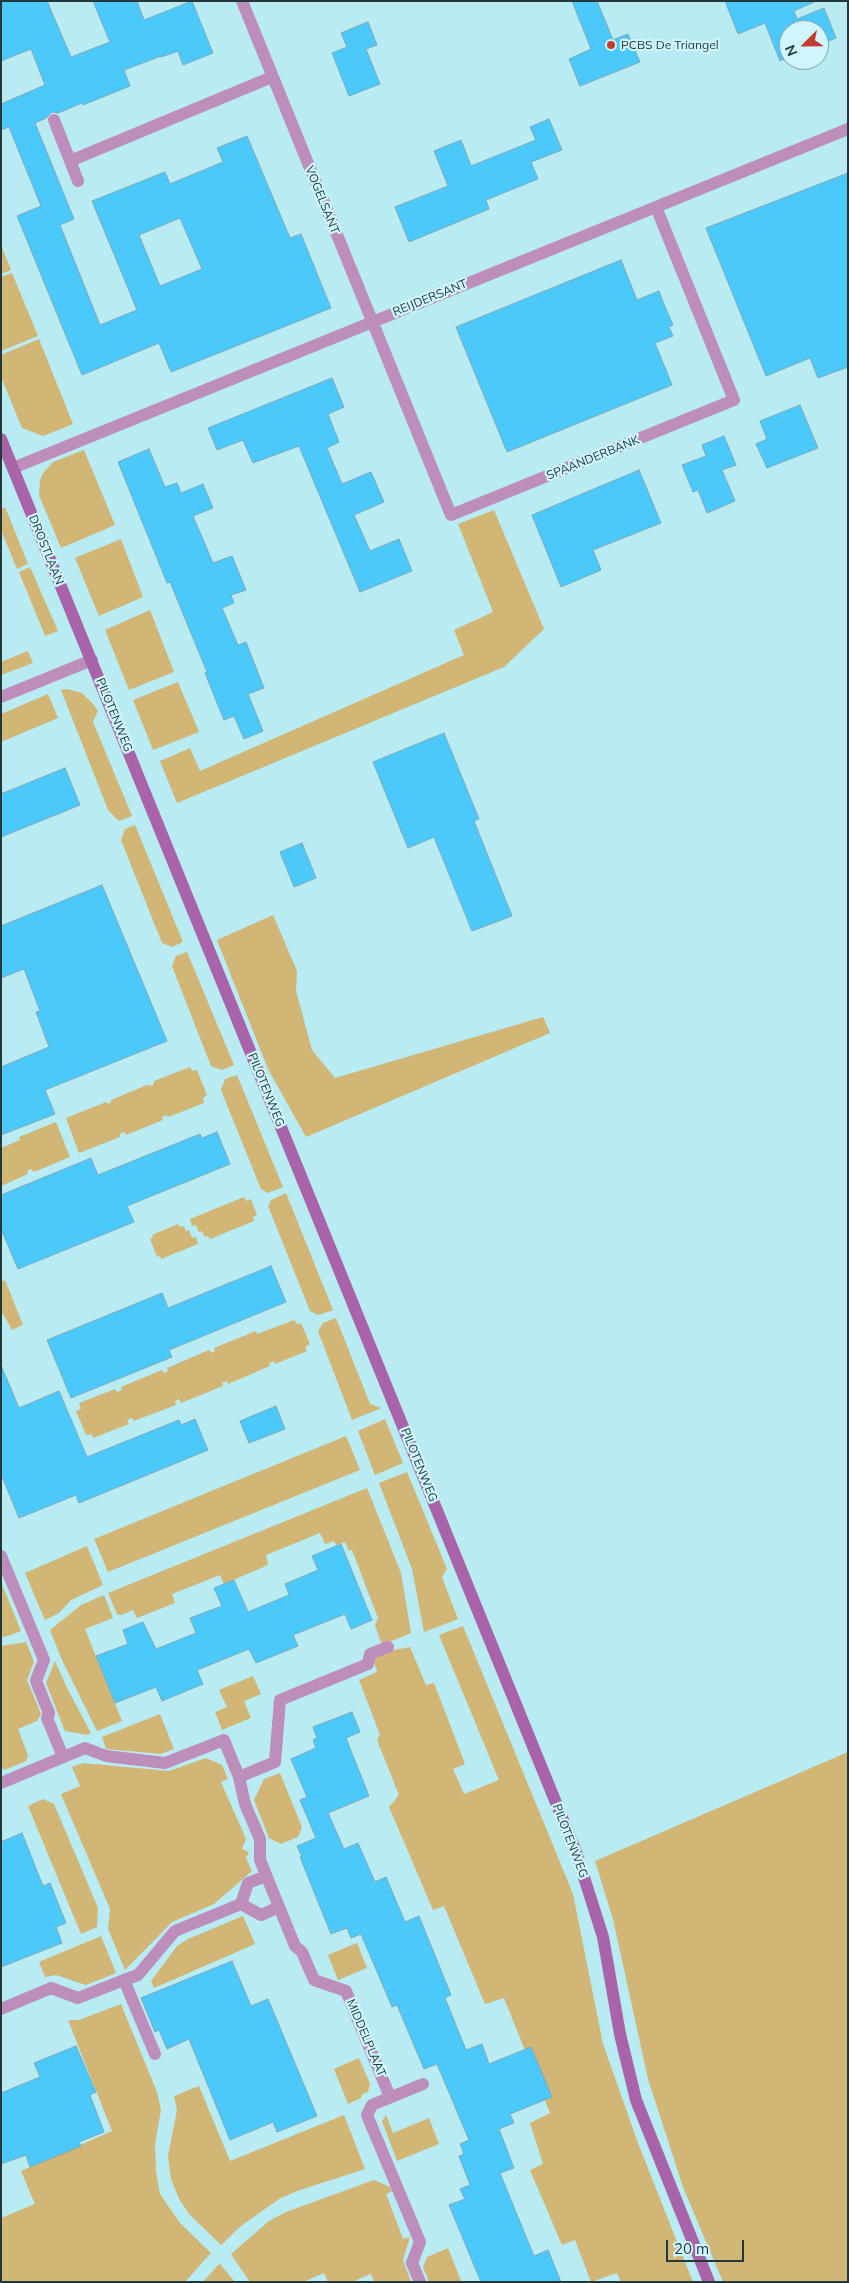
<!DOCTYPE html>
<style>
body{margin:0}
#map{position:relative;width:849px;height:2283px;overflow:hidden;background:#b8ebf2;font-family:Mulish,sans-serif}
canvas{display:block}
.frame{position:absolute;inset:0;border:2px solid #24383b;pointer-events:none}
.north{position:absolute;left:779px;top:20px;width:50px;height:50px;box-sizing:border-box;background:#cef6fc;border:1px solid #8aaaaf;border-radius:50%;rotate:247deg;font-size:14px;font-weight:700;line-height:20px;text-align:center;color:#24383b}
.north::after{content:'';display:block;margin:auto;width:18px;height:22px;background:#c63931;clip-path:polygon(50% 0,100% 100%,50% 72%,0 100%)}
.scale{position:absolute;left:666px;top:2240px;width:78px;height:22px;box-sizing:border-box;border:2px solid #24383b;border-top:0;padding-left:6px;font-size:15px;line-height:18px;white-space:nowrap;color:#24383b;-webkit-text-stroke:4px #cef6fc;paint-order:stroke}
</style>
<div id="map">
<canvas width="849" height="2283"></canvas>
<div class="frame"></div>
<div class="north">N</div>
<div class="scale">20 m</div>
</div>
<script>
const context = document.querySelector('canvas').getContext('2d');
context.lineJoin = 'round';
function paint(path, color) { context.fillStyle = color; context.fill(path, 'evenodd'); }
const poly = rows => new Path2D(rows.map(r => 'M' + r).join(''));
function trace(path, color, width, dash) { context.strokeStyle = color; context.lineWidth = width; context.lineCap = dash ? 'butt' : 'round'; context.setLineDash(dash || []); context.stroke(path); }
function write(font, color, halo, rows, align = 'center') {
  context.font = font + ' Mulish,sans-serif'; context.lineWidth = 4.5; context.setLineDash([]); context.textBaseline = 'middle'; context.strokeStyle = halo; context.fillStyle = color; for (const [text, x, y, turn = 0] of rows) {
    context.save(); context.translate(x, y); context.rotate((+turn || 0) * Math.PI / 180); context.textAlign = isNaN(turn) ? turn : align; if (halo) context.strokeText(text, 0, 0); context.fillText(text, 0, 0); context.restore();
  }
}
paint(poly([
 [1,245,11,270,1,274],
 [12,273,38,336,1,351,1,277],
 [39,339,73,424,43,436,22,428,1,377,1,355],
 [84,450,115,525,61,548,39,495,40,480,43,473,53,462],
 [5,507,28,564,17,569,1,530,1,509],
 [494,510,544,629,504,667,177,803,160,761,190,748,200,771,464,655,454,630,493,612,458,524],
 [121,539,143,597,99,616,75,558],
 [30,567,58,631,45,636,19,572],
 [150,610,174,672,129,690,105,630],
 [28,651,33,663,1,675,1,662],
 [178,682,199,732,153,750,133,700],
 [67,689,82,693,94,705,98,711,93,722,132,816,119,821,108,810,61,690],
 [48,694,58,718,1,742,1,714],
 [135,825,183,942,172,947,162,943,121,840,125,829],
 [273,915,297,971,296,991,312,1050,335,1078,543,1017,550,1033,306,1137,268,1069,217,940],
 [187,952,234,1065,222,1070,211,1066,172,966,176,956],
 [190,1067,192,1071,197,1070,207,1095,203,1098,204,1103,168,1117,166,1115,162,1117,163,1120,126,1135,124,1132,120,1134,120,1137,79,1153,66,1118,106,1102,108,1104,111,1102,111,1100,147,1085,153,1086,154,1081],
 [237,1075,283,1187,268,1193,261,1189,221,1090,225,1079],
 [56,1122,70,1157,34,1172,31,1169,27,1171,28,1174,1,1186,1,1148,20,1140,19,1137],
 [286,1193,333,1310,318,1315,310,1311,268,1206,271,1200],
 [244,1197,246,1201,251,1199,257,1215,253,1217,254,1221,210,1239,208,1236,205,1237,202,1231,199,1232,196,1225,192,1226,190,1219],
 [178,1224,180,1227,184,1226,186,1231,189,1230,192,1238,196,1237,198,1244,161,1259,160,1256,157,1257,150,1239,153,1238,152,1235],
 [5,1280,23,1325,12,1330,3,1314,1,1314,1,1282],
 [336,1318,370,1404,381,1408,352,1420,318,1331,323,1323],
 [294,1320,297,1324,301,1323,310,1344,305,1347,307,1351,275,1364,274,1361,269,1363,270,1366,228,1384,227,1381,222,1383,223,1386,181,1403,179,1399,175,1401,176,1405,134,1421,132,1418,127,1420,129,1424,93,1438,92,1434,86,1435,76,1411,81,1409,79,1403,115,1389,117,1392,122,1390,121,1387,162,1370,164,1373,168,1371,167,1368,209,1350,211,1353,215,1351,214,1348,256,1331,257,1334],
 [385,1419,403,1463,375,1475,358,1431],
 [346,1436,360,1470,108,1572,94,1539],
 [407,1472,447,1569,442,1577,458,1619,424,1632,412,1569,379,1483],
 [367,1488,401,1573,411,1633,382,1645,375,1625,378,1618,352,1550,349,1551,345,1542,336,1545,334,1541,325,1544,320,1533,266,1555,268,1565,224,1584,220,1575,172,1594,175,1603,137,1618,133,1610,121,1615,117,1614,108,1593],
 [87,1546,103,1585,71,1600,59,1613,45,1620,25,1573],
 [1,1582,21,1631,8,1636,1,1637],
 [104,1595,113,1618,85,1629,122,1721,97,1731,62,1660,50,1630,81,1605],
 [463,1626,573,1894,603,2044,638,2143,693,2282,621,2282,617,2273,591,2282,575,2240,562,2245,530,2170,543,2164,530,2123,550,2113,504,1998,485,2004,444,1906,433,1910,389,1807,399,1795,377,1740,380,1735,359,1680,377,1672,373,1659,394,1650,410,1647,426,1685,434,1683,465,1764,453,1769,464,1794,499,1780,439,1635],
 [26,1642,34,1662,27,1680,41,1714,37,1721,18,1729,28,1755,26,1761,4,1770,1,1765,1,1646],
 [55,1661,68,1690,91,1733,87,1735,65,1731,46,1683],
 [253,1676,261,1694,244,1701,251,1718,222,1730,215,1712,227,1707,219,1690],
 [160,1714,174,1749,161,1754,106,1749,102,1737],
 [848,1752,848,2282,723,2282,683,2187,648,2079,613,1919,595,1861],
 [206,1758,222,1765,228,1779,221,1782,246,1839,242,1849,249,1852,246,1858,252,1871,214,1904,172,1922,125,1970,108,1929,110,1909,61,1794,80,1786,72,1767,83,1763,169,1771],
 [280,1773,302,1827,298,1837,281,1844,269,1838,254,1800,264,1779],
 [43,1799,54,1804,98,1908,97,1927,81,1934,28,1806],
 [243,1916,255,1944,154,1988,151,1981,177,1946,188,1939],
 [101,1936,116,1973,86,1985,56,1975,45,1977,39,1962],
 [357,1943,367,1968,338,1980,328,1955],
 [121,2004,157,2092,161,2110,155,2144,156,2171,160,2194,180,2223,211,2253,185,2282,1,2282,1,2218,35,2204,21,2171,112,2131,68,2020,79,2020],
 [359,2058,370,2084,368,2092,362,2094,361,2098,348,2104,334,2069],
 [199,2086,230,2161,344,2115,365,2169,297,2191,279,2199,241,2226,221,2245,189,2214,179,2199,171,2179,168,2156,177,2110,174,2096],
 [386,2115,393,2133,429,2118,439,2144,397,2161,382,2121],
 [374,2180,390,2187,392,2191,386,2194,403,2239,410,2237,403,2260,411,2282,374,2282,371,2274,352,2282,328,2282,324,2273,303,2282,250,2282,231,2254,269,2221,286,2212],
 [448,2248,461,2281,429,2282,423,2267,427,2257],
 [220,2264,235,2282,203,2282,218,2265]
]), '#d1b676');
const building = poly([
 [1,1,47,1,71,57,110,42,93,1,137,1,144,20,192,1,213,53,183,65,178,51,161,57,161,56,124,70,130,86,83,105,82,103,58,113,52,112,46,118,35,123,74,219,60,225,100,325,137,310,92,201,165,172,170,184,223,162,217,148,247,136,290,238,301,234,331,308,171,372,159,343,82,375,17,216,41,206,9,127,1,130,1,104,45,85,31,49,1,61,1,1],
 [180,218,202,269,160,286,139,235,180,218],
 [572,1,597,1,613,40,628,34,640,62,580,86,569,59,591,49,572,1],
 [725,1,816,1,794,11,797,19,824,8,836,38,819,45,819,30,789,30,789,57,780,61,765,23,738,34,725,1],
 [368,22,377,45,366,49,380,84,349,96,332,53,347,47,341,33,368,22],
 [549,119,562,150,531,162,538,179,486,200,489,209,409,242,395,207,448,186,434,151,461,140,471,166,536,140,530,127,549,119],
 [848,173,848,367,818,378,810,358,766,376,706,228,848,173],
 [621,260,637,300,659,291,663,302,673,325,669,327,673,336,655,343,672,385,507,452,456,327,621,260],
 [332,378,344,407,328,414,339,442,327,448,342,484,371,472,384,502,354,515,370,551,399,539,412,571,360,592,299,446,253,463,243,440,217,450,208,428,332,378],
 [800,405,818,448,767,468,756,444,767,439,760,421,800,405],
 [724,436,736,465,722,470,735,501,707,513,698,490,693,492,682,465,706,456,702,445,724,436],
 [149,449,165,487,177,483,181,493,203,484,213,508,193,516,213,563,232,556,246,590,231,595,234,603,222,608,238,645,246,642,264,688,248,694,263,731,244,739,234,716,224,720,205,673,207,672,170,582,167,583,118,462,149,449],
 [639,470,661,523,593,550,601,570,561,587,532,515,639,470],
 [444,733,479,819,474,821,512,916,472,931,434,837,408,848,373,762,444,733],
 [65,768,80,805,1,837,1,794,65,768],
 [302,843,316,878,294,887,280,852,302,843],
 [102,885,167,1041,45,1090,55,1114,1,1135,1,1067,49,1047,36,1012,40,1011,24,969,1,978,1,926,102,885],
 [217,1132,230,1164,127,1206,134,1222,18,1269,1,1229,1,1195,91,1158,98,1175,200,1134,202,1138,217,1132],
 [271,1266,286,1302,169,1350,172,1357,71,1398,47,1340,162,1293,168,1308,271,1266],
 [1,1365,19,1408,59,1391,87,1457,179,1420,181,1425,195,1419,208,1450,79,1503,76,1495,19,1518,1,1474,1,1365],
 [276,1406,285,1429,249,1443,240,1421,276,1406],
 [341,1544,372,1620,351,1629,345,1614,293,1635,298,1646,256,1663,249,1649,197,1670,203,1684,162,1701,156,1687,115,1703,96,1656,128,1644,123,1630,143,1622,156,1649,196,1633,190,1618,222,1606,214,1588,234,1580,248,1612,289,1595,285,1584,318,1570,312,1556,341,1544],
 [352,1712,360,1732,346,1738,369,1796,328,1813,344,1849,358,1843,375,1882,386,1877,405,1922,419,1916,451,1995,445,1998,466,2050,482,2044,489,2064,531,2047,552,2097,510,2114,514,2123,499,2129,514,2168,500,2173,534,2256,548,2250,561,2282,481,2282,449,2205,465,2199,460,2189,470,2185,459,2156,464,2154,460,2144,469,2140,437,2064,424,2069,397,2005,392,2007,361,1934,351,1938,347,1928,331,1934,300,1857,302,1857,297,1846,316,1838,300,1800,307,1797,291,1759,316,1748,313,1740,317,1738,313,1727,352,1712],
 [22,1833,43,1886,50,1883,66,1923,56,1927,62,1943,1,1967,1,1842,22,1833],
 [232,1961,251,2006,268,1999,317,2116,277,2132,273,2122,230,2140,189,2039,167,2049,159,2030,155,2032,141,1998,232,1961],
 [76,2046,96,2092,90,2095,104,2132,79,2142,81,2146,30,2167,26,2155,1,2164,1,2093,40,2077,34,2063,76,2046]
]);
paint(building, '#4bc9fa');
trace(building, '#7ea8ba', 1);
trace(poly([
 [242,1,451,515,734,400,656,207],
 [54,120,78,181],
 [70,161,272,77],
 [13,468,848,129],
 [1,697,92,660],
 [1,1556,44,1660,36,1681,49,1713,47,1718,63,1757],
 [239,1777,245,1804,260,1839,260,1860,295,1946,302,1952,314,1980,346,1991,390,2097],
 [1,1783,85,1748,106,1756,165,1763,224,1740,239,1777,275,1762,280,1700,368,1664,370,1654,388,1647],
 [241,1904,261,1915,279,1907],
 [1,2009,51,1988,78,1998,124,1980],
 [155,2054,124,1980,138,1975,175,1931,241,1904,248,1883,266,1876],
 [420,2282,412,2263,420,2242,367,2115,372,2105,423,2084]
]), '#bd8dbb', 12);
trace(poly([
 [1,439,576,1852,603,1937,620,2034,636,2100,709,2282]
]), '#a963a8', 12);
for (const [x, y, r, color] of [
 [611,45,5,"#c63931"]
]) { const dot = new Path2D(); dot.arc(x, y, r, 0, 2 * Math.PI); context.fillStyle = color; context.fill(dot); trace(dot, '#cef6fc', 2); }
write('12px', '#24383b', '#cef6fc', [
 ["PCBS De Triangel",621,45]
], 'left');
write('12px', '#24383b', '#cef6fc', [
 ["VOGELSANT",322,200,68],
 ["REIJDERSANT",430,298,-22],
 ["SPAANDERBANK",593,458,-22],
 ["DROSTLAAN",46,550,68],
 ["PILOTENWEG",114,715,68],
 ["PILOTENWEG",266,1090,68],
 ["PILOTENWEG",419,1465,68],
 ["PILOTENWEG",570,1841,69],
 ["MIDDELPLAAT",366,2038,67]
]);
</script>
